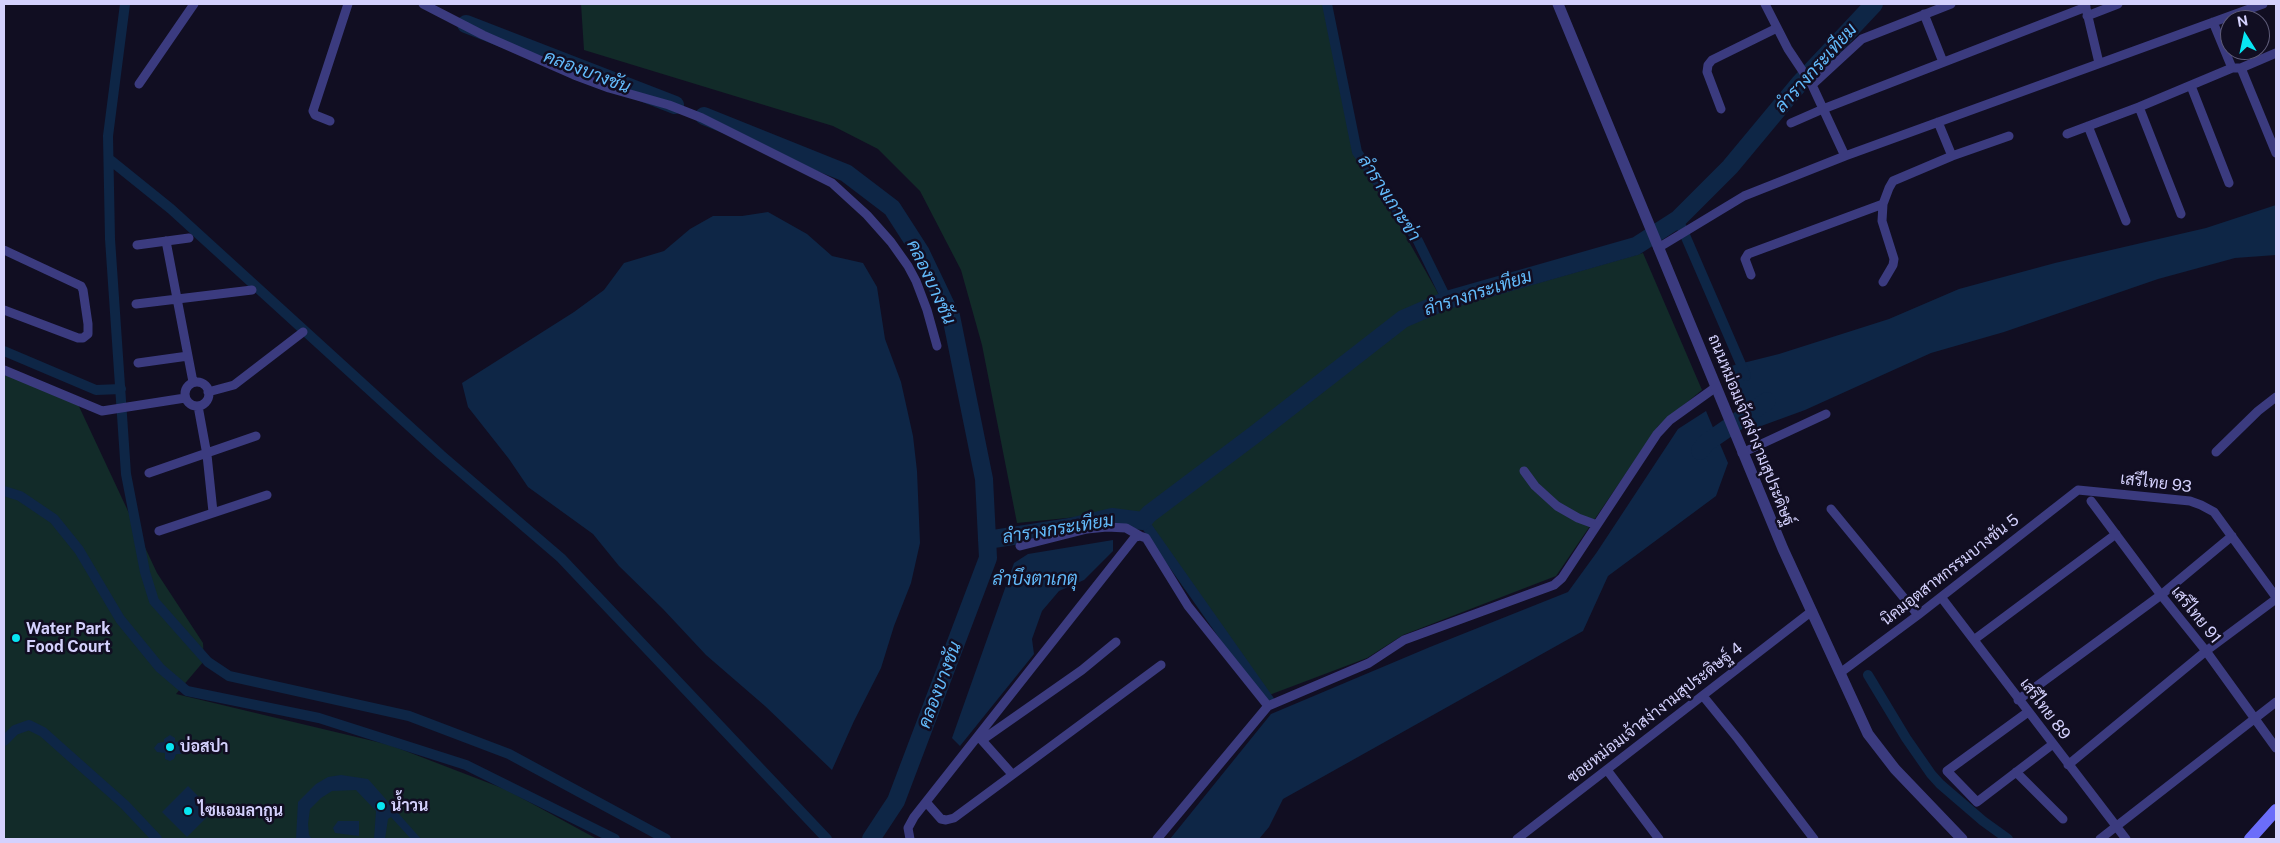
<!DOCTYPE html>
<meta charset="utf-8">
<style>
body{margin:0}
#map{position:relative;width:2280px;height:843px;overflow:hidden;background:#110e22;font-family:"Public Sans",sans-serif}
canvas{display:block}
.frame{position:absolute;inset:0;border:5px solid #d4d1fd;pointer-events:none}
.north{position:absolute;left:2220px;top:10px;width:50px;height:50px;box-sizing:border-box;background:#110e22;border:1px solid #5f5c7a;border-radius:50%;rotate:350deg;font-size:14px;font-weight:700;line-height:20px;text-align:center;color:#d4d1fd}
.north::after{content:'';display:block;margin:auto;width:18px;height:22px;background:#08e5f2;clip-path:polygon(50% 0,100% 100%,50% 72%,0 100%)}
</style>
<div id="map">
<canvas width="2280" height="843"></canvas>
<div class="frame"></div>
<div class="north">N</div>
</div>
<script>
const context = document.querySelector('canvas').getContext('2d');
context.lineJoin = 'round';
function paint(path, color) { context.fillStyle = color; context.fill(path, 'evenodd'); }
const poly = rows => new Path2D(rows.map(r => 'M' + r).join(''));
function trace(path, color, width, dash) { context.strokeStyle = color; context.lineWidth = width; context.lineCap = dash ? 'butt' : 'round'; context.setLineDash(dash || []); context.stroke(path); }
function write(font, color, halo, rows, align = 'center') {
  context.font = font + ' "Public Sans",Sarabun,sans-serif'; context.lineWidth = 5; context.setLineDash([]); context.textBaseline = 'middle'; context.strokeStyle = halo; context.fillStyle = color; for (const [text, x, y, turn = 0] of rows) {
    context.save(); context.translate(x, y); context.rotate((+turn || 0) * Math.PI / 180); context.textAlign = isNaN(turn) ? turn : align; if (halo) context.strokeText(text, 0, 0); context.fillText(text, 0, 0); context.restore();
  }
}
paint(poly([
 [581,4,1323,4,1353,153,1400,226,1447,309,1643,253,1702,390,1658,426,1556,576,1403,635,1367,658,1264,697,1182,585,1145,526,1117,513,1017,523,982,345,961,270,920,191,878,149,833,126,584,50],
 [4,373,76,400,157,573,203,643,204,661,176,694,390,745,507,790,597,839,4,839]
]), '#122b29');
paint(poly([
 [2276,205,2276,255,2235,258,2158,279,2004,332,1931,353,1805,410,1753,429,1727,367,1779,354,1889,319,1959,289,2055,263,2206,228],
 [768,212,807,234,832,256,863,263,877,287,885,339,901,382,913,436,917,471,920,543,911,583,894,626,881,668,854,721,832,770,765,706,706,655,663,609,619,566,593,534,528,487,509,459,468,407,462,383,574,312,604,290,624,263,664,251,690,229,713,216,742,216],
 [1706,411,1728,463,1716,496,1608,576,1583,631,1283,799,1269,827,1259,839,1170,839,1271,714,1430,647,1568,592,1597,552,1678,429],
 [1113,540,1113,551,1084,580,1059,591,1042,611,1032,639,1034,654,960,746,952,738,1014,563,1028,554],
 [170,735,175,738,175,742,182,741,186,746,185,750,181,754,176,754,174,759,170,761,165,759,165,753,157,752,154,748,158,743,164,742,164,739],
 [341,775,368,779,421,839,411,839,391,817,388,819,385,839,374,839,376,811,356,790,332,791,321,798,310,809,308,824,309,835,312,839,296,839,298,802,316,784,328,777],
 [188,786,213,811,187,837,162,812],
 [338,821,359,821,359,836,335,833,333,828]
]), '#0e2646');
trace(poly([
 [125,4,108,136,110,239,126,474,145,572,154,601,208,662,229,676,409,716,509,754,666,839],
 [1327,4,1357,152,1418,241,1447,300],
 [109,159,171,209,441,455,561,558,827,839],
 [1678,219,1746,376],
 [4,351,96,390,121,389],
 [4,491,20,496,54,519,79,550,120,619,160,668,187,691,319,718,466,765,615,839],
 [1143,521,1269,700],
 [1868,675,1906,738,1931,774,1940,784,1983,821,2008,839],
 [4,741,15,730,29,725,43,732,125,805,157,839]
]), '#0e2646', 10);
trace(poly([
 [466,24,675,105],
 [704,116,846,173,892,208,921,253,951,316,984,479,988,558,896,801,871,839],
 [1700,451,1706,443,1767,401],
 [987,540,1070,527,1112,517,1143,521,1149,514,1254,435,1403,319,1447,300,1636,246,1678,219,1730,167,1799,84,1874,4]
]), '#0e2646', 18);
trace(poly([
 [423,4,483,35,574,75,609,88,669,105,702,118,832,183,867,215,891,242,908,266,916,281,927,310,937,346],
 [1765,4,1788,49,1812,85,1845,156],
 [2085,4,2099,63],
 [1924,14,1943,62],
 [2087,16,2118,4],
 [2213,22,2232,68],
 [2241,68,2276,153],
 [139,84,194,4],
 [1812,85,1862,39,1951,4],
 [2191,86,2229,183],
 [2139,107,2181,214],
 [1721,109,1707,72,1708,65,1712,60,1777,28],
 [330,121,315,115,313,111,348,4],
 [1938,122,1952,156],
 [1791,123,1823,109,2086,7],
 [2088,126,2126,221],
 [2067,134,2139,107,2232,68,2241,68,2276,53],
 [166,241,193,382],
 [137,245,189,238],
 [1658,248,1744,196,1845,156,2263,4],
 [4,250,81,286,83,290,88,324,88,334,83,338,78,338,4,310],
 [1751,275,1745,259,1748,254,1883,204],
 [1883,282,1893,265,1894,259,1882,221,1883,204,1889,188,1893,181,1952,156,2009,136],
 [136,304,252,290],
 [138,363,188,356],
 [4,370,102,411,185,398],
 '185 394a12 12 0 1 1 24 0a12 12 0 1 1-24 0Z',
 [208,392,234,385,303,332],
 [198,406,207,455,213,512],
 [2216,452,2258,411,2276,397],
 [1742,453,1826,414],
 [1524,471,1535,486,1557,506,1578,518,1597,525],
 [149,473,256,436],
 [2091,501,2161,595,2206,651,2276,748],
 [1831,509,1918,615],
 [159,531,267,495],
 [1020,546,1087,529,1107,527,1126,528,1140,536],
 [1941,597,2126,839],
 [1975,639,2116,534],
 [1840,673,1918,615,2078,490,2190,501,2201,505,2214,512,2276,597],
 [1703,696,1738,739,1814,839],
 [2018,700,2161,595,2232,536],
 [2028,712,1947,771,1977,802,2053,744],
 [979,737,1012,774],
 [982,740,1082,670,1116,642],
 [2068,765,2206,651,2276,599],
 [1607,770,1659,839],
 [2016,772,2063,819],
 [926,802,941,819,946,820,954,818,1161,665],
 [910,839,908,828,914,817,1135,537,1140,536,1146,538,1188,606,1268,706],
 [1157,839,1268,706,1369,663,1404,640,1554,585,1562,578,1657,434,1670,420,1716,387],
 [1517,839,1812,611],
 [2100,839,2276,702]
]), '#3b3b7f', 9);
trace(poly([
 [1558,4,1783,549,1868,734,1895,769,1962,839]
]), '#3b3b7f', 11);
trace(poly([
 [2250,839,2276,810]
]), '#6b6dfa', 12);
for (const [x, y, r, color] of [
 [16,638,5,"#08e5f2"],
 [170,747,5,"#08e5f2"],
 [381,806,5,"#08e5f2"],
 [188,811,5,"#08e5f2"]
]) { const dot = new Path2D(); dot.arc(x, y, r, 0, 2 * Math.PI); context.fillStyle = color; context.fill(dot); trace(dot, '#110e22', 2); }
write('16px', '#d4d1fd', '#110e22', [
 ["ถนนหม่อมเจ้าสง่างามสุประดิษฐ์",1751,430,68],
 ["เสรีไทย 93",2156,483,7],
 ["นิคมอุตสาหกรรมบางชัน 5",1950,570,-38],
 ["เสรีไทย 91",2196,615,51],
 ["เสรีไทย 89",2045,709,53],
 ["ซอยหม่อมเจ้าสง่างามสุประดิษฐ์ 4",1655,713,-38]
]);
write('bold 16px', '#d4d1fd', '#110e22', [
 ["Water Park",26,629],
 ["Food Court",26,647],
 ["บ่อสปา",180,747],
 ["น้ำวน",391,806],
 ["ไซแอมลากูน",198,811]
], 'left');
write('italic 18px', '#62bafa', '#110e22', [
 ["ลำรางกระเทียม",1816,68,-48],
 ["คลองบางชัน",587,72,21],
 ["ลำรางเกาะข่า",1389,198,57],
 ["คลองบางชัน",931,282,65],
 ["ลำรางกระเทียม",1478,293,-18],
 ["ลำรางกระเทียม",1058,529,-9],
 ["ลำบึงตาเกตุ",1035,579],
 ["คลองบางชัน",940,685,-69]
]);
</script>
